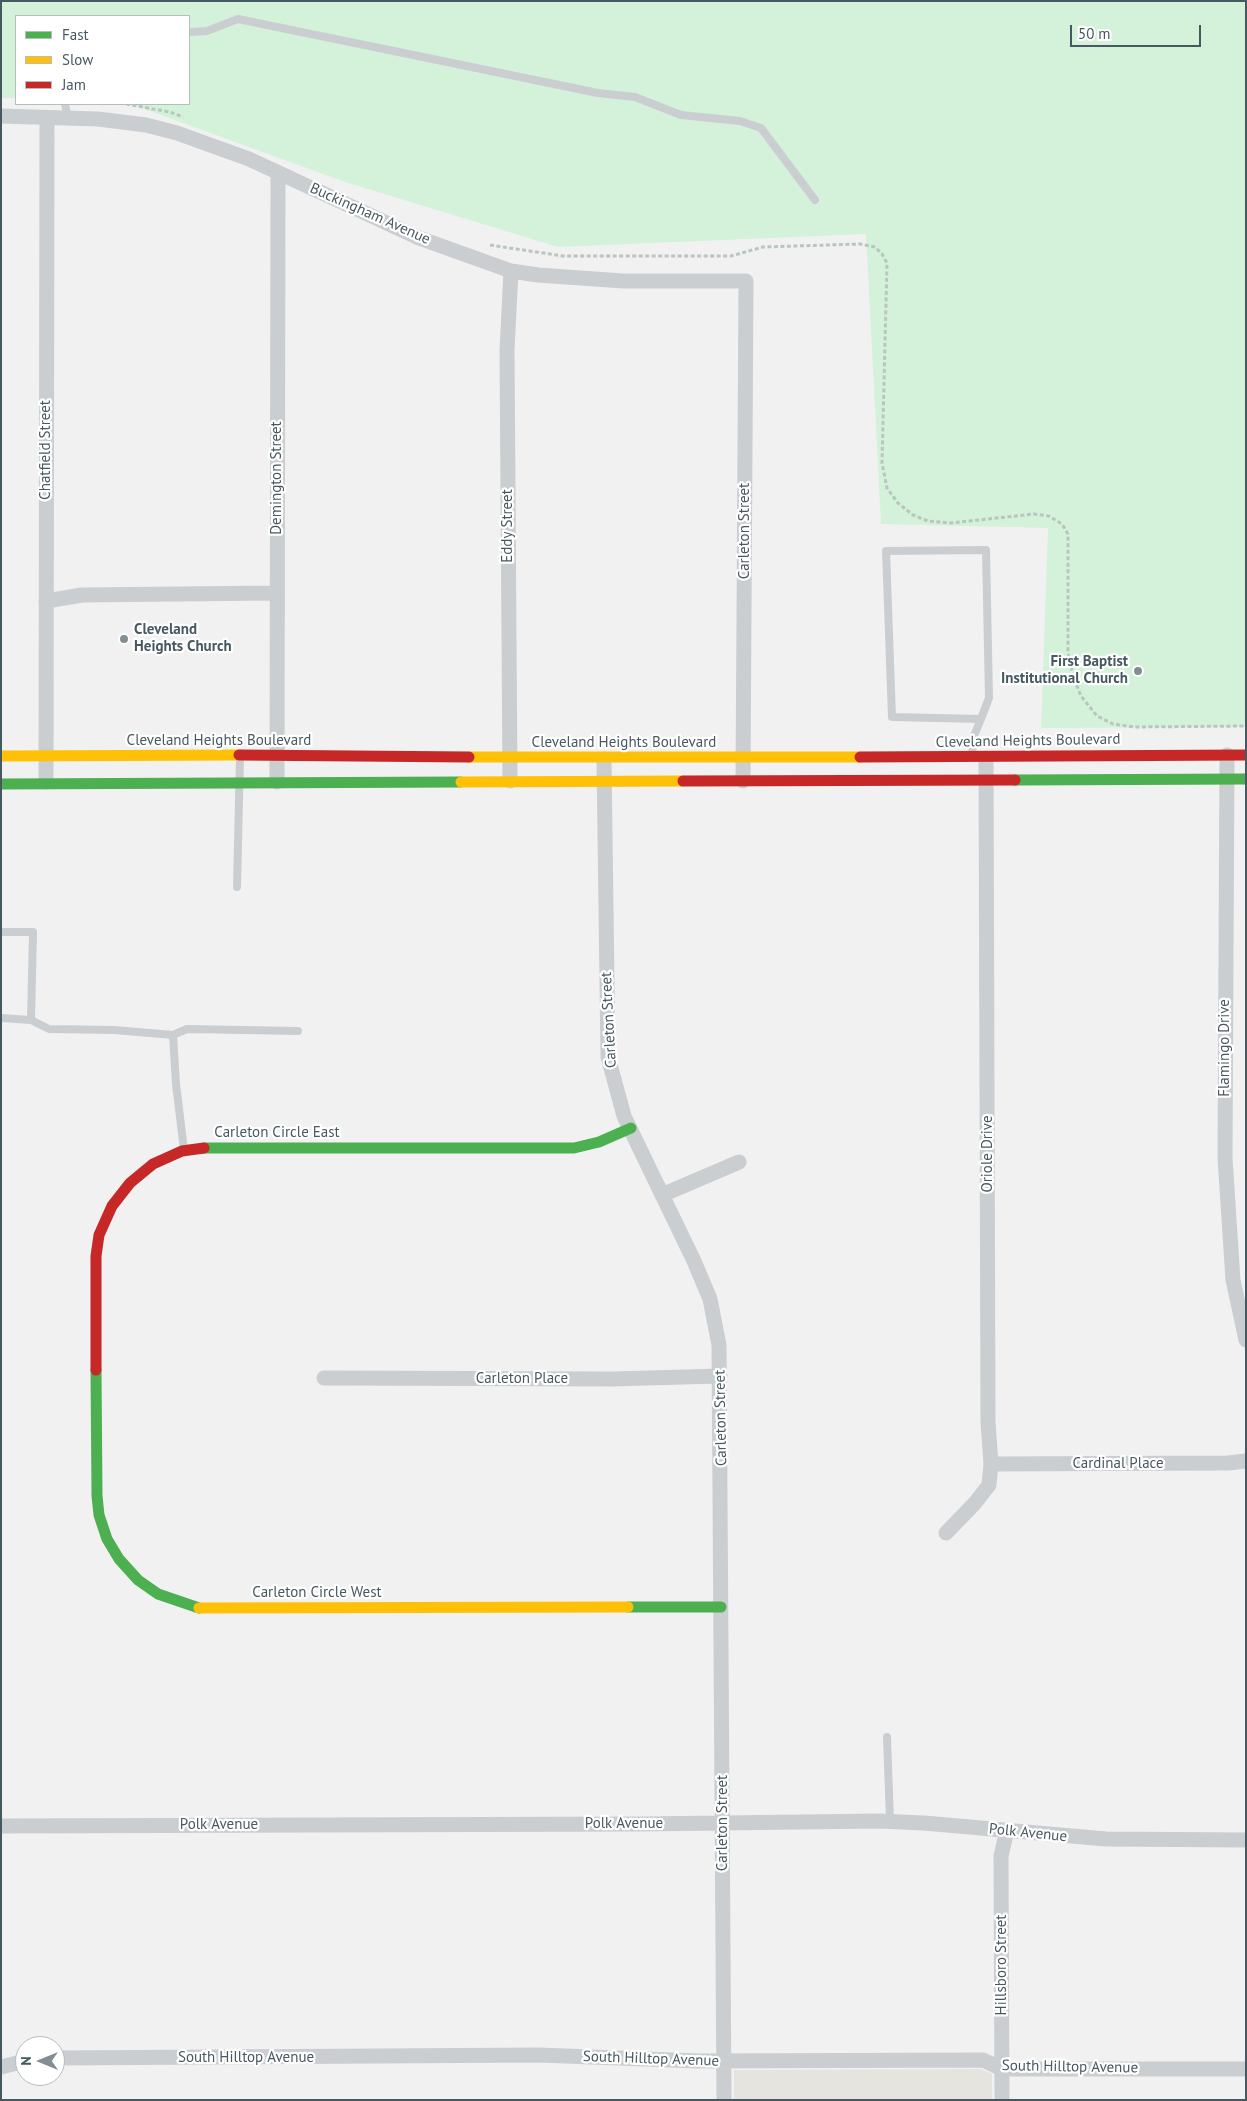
<!DOCTYPE html>
<style>
body{margin:0}
#map{position:relative;width:1247px;height:2101px;overflow:hidden;background:#f2f1f1;font-family:"PT Sans",sans-serif}
canvas{display:block}
.frame{position:absolute;inset:0;border:2px solid #475960;pointer-events:none}
.legend{position:absolute;left:15px;top:15px;width:175px;height:90px;box-sizing:border-box;background:#fff;border:1px solid #b5bdbf;margin:0;padding:6px 9px;list-style:none;font-size:15px;color:#475960}
.legend li{display:flex;align-items:center;gap:10px;height:25px}
.legend b{width:25px;border:1px solid #b5bdbf}
.north{position:absolute;left:15px;top:2036px;width:50px;height:50px;box-sizing:border-box;background:#fff;border:1px solid #b5bdbf;border-radius:50%;rotate:270deg;font-size:14px;font-weight:700;line-height:20px;text-align:center;color:#475960}
.north::after{content:'';display:block;margin:auto;width:18px;height:22px;background:#838e93;clip-path:polygon(50% 0,100% 100%,50% 72%,0 100%)}
.scale{position:absolute;left:1070px;top:25px;width:131px;height:22px;box-sizing:border-box;border:2px solid #475960;border-top:0;padding-left:6px;font-size:15px;line-height:18px;white-space:nowrap;color:#475960;-webkit-text-stroke:4px #fff;paint-order:stroke}
</style>
<div id="map">
<canvas width="1247" height="2101"></canvas>
<div class="frame"></div>
<ul class="legend">
<li><b style="height:6px;background:#4caf50"></b>Fast</li>
<li><b style="height:6px;background:#ffc107"></b>Slow</li>
<li><b style="height:6px;background:#c62828"></b>Jam</li>
</ul>
<div class="north">N</div>
<div class="scale">50 m</div>
</div>
<script>
const context = document.querySelector('canvas').getContext('2d');
context.lineJoin = 'round';
function paint(path, color) { context.fillStyle = color; context.fill(path, 'evenodd'); }
const poly = rows => new Path2D(rows.map(r => 'M' + r).join(''));
function trace(path, color, width, dash) { context.strokeStyle = color; context.lineWidth = width; context.lineCap = dash ? 'butt' : 'round'; context.setLineDash(dash || []); context.stroke(path); }
function write(font, color, halo, rows, align = 'center') {
  context.font = font + ' "PT Sans",sans-serif'; context.lineWidth = 4.5; context.setLineDash([]); context.textBaseline = 'middle'; context.strokeStyle = halo; context.fillStyle = color; for (const [text, x, y, turn = 0] of rows) {
    context.save(); context.translate(x, y); context.rotate((+turn || 0) * Math.PI / 180); context.textAlign = isNaN(turn) ? turn : align; if (halo) context.strokeText(text, 0, 0); context.fillText(text, 0, 0); context.restore();
  }
}
paint(poly([
 [980,2069,992,2074,992,2100,734,2100,734,2070]
]), '#e6e4df');
paint(poly([
 [1,1,1246,1,1246,727,1041,728,1048,528,881,524,866,234,558,247,345,182,136,106,117,104,189,104,189,16,16,16,16,98,1,98]
]), '#d4f2d9');
trace(poly([
 [126,104,170,112,183,117],
 [490,245,563,256,731,256,763,247,860,244,875,247,882,254,887,263,882,463,887,488,898,503,913,515,928,521,951,523,1034,514,1049,516,1062,524,1068,534,1068,653,1073,676,1081,696,1097,716,1113,724,1134,727,1246,726]
]), '#b9c6c0', 3, [4, 2.5]);
trace(poly([
 [189,32,207,31,238,19,598,93,635,97,681,115,740,121,761,128,815,200],
 [65,104,68,118],
 [972,756,973,738,981,719,989,698,986,550,886,551,892,717,981,719],
 [237,887,240,756],
 [1,932,33,932,31,1020],
 [1,1018,31,1020,49,1029,114,1030,173,1035,176,1084,184,1150],
 [173,1035,187,1029,298,1031],
 [887,1737,890,1821]
]), '#caced1', 8);
trace(poly([
 [1,116,98,119,146,125,177,133,249,159,419,238,511,271,538,275,623,281,746,281,743,781],
 [46,601,82,595,276,593],
 [1227,755,1225,1158,1233,1280,1246,1340],
 [604,759,608,1057,624,1116,694,1261,710,1299,719,1345,724,2100],
 [510,781,507,350,511,271],
 [46,782,47,118],
 [277,782,278,173],
 [662,1195,739,1162],
 [324,1378,613,1379,720,1376],
 [991,1464,1228,1463,1246,1461],
 [946,1533,975,1503,989,1485,991,1464,988,1422,986,758],
 [1,1826,641,1824,879,1821,924,1823,1106,1839,1246,1840],
 [55,2058,539,2055,698,2061,983,2060,1002,2069,1246,2069],
 [1,2067,25,2061],
 [1002,2100,1001,1856,1007,1830]
]), '#caced1', 15);
trace(poly([
 [1015,780,1246,779],
 [1,784,461,782],
 [204,1148,574,1148,599,1142,631,1128],
 [96,1370,97,1496,99,1515,107,1539,119,1559,138,1580,158,1594,199,1608],
 [628,1607,721,1607]
]), '#4caf50', 11);
trace(poly([
 [1,756,239,755],
 [469,757,860,757],
 [461,782,683,781],
 [199,1608,628,1607]
]), '#ffc107', 11);
trace(poly([
 [239,755,469,757],
 [860,757,1246,755],
 [683,781,1015,780],
 [96,1370,96,1256,99,1235,112,1206,130,1183,153,1164,182,1151,204,1148]
]), '#c62828', 11);
for (const [x, y, r, color] of [
 [124,639,5,"#838e93"],
 [1138,671,5,"#838e93"]
]) { const dot = new Path2D(); dot.arc(x, y, r, 0, 2 * Math.PI); context.fillStyle = color; context.fill(dot); trace(dot, '#fff', 2); }
write('15px', '#475960', '#fff', [
 ["Buckingham Avenue",370,214,24],
 ["Chatfield Street",46,450,-90],
 ["Demington Street",277,478,-90],
 ["Eddy Street",508,526,-90],
 ["Carleton Street",745,531,-90],
 ["Cleveland Heights Boulevard",219,741],
 ["Cleveland Heights Boulevard",1028,741,-1],
 ["Cleveland Heights Boulevard",624,743],
 ["Carleton Street",609,1020,-93],
 ["Flamingo Drive",1225,1048,-90],
 ["Carleton Circle East",277,1133],
 ["Oriole Drive",988,1154,-90],
 ["Carleton Place",522,1379],
 ["Carleton Street",721,1418,-91],
 ["Cardinal Place",1118,1464],
 ["Carleton Circle West",317,1593],
 ["Carleton Street",723,1823,-90],
 ["Polk Avenue",624,1824],
 ["Polk Avenue",219,1825],
 ["Polk Avenue",1028,1833,6],
 ["Hillsboro Street",1002,1965,-90],
 ["South Hilltop Avenue",246,2058],
 ["South Hilltop Avenue",651,2059,2],
 ["South Hilltop Avenue",1070,2067,1]
]);
write('bold 15px', '#475960', '#fff', [
 ["Cleveland",134,630],
 ["Heights Church",134,647],
 ["First Baptist",1128,662,"right"],
 ["Institutional Church",1128,679,"right"]
], 'left');
</script>
